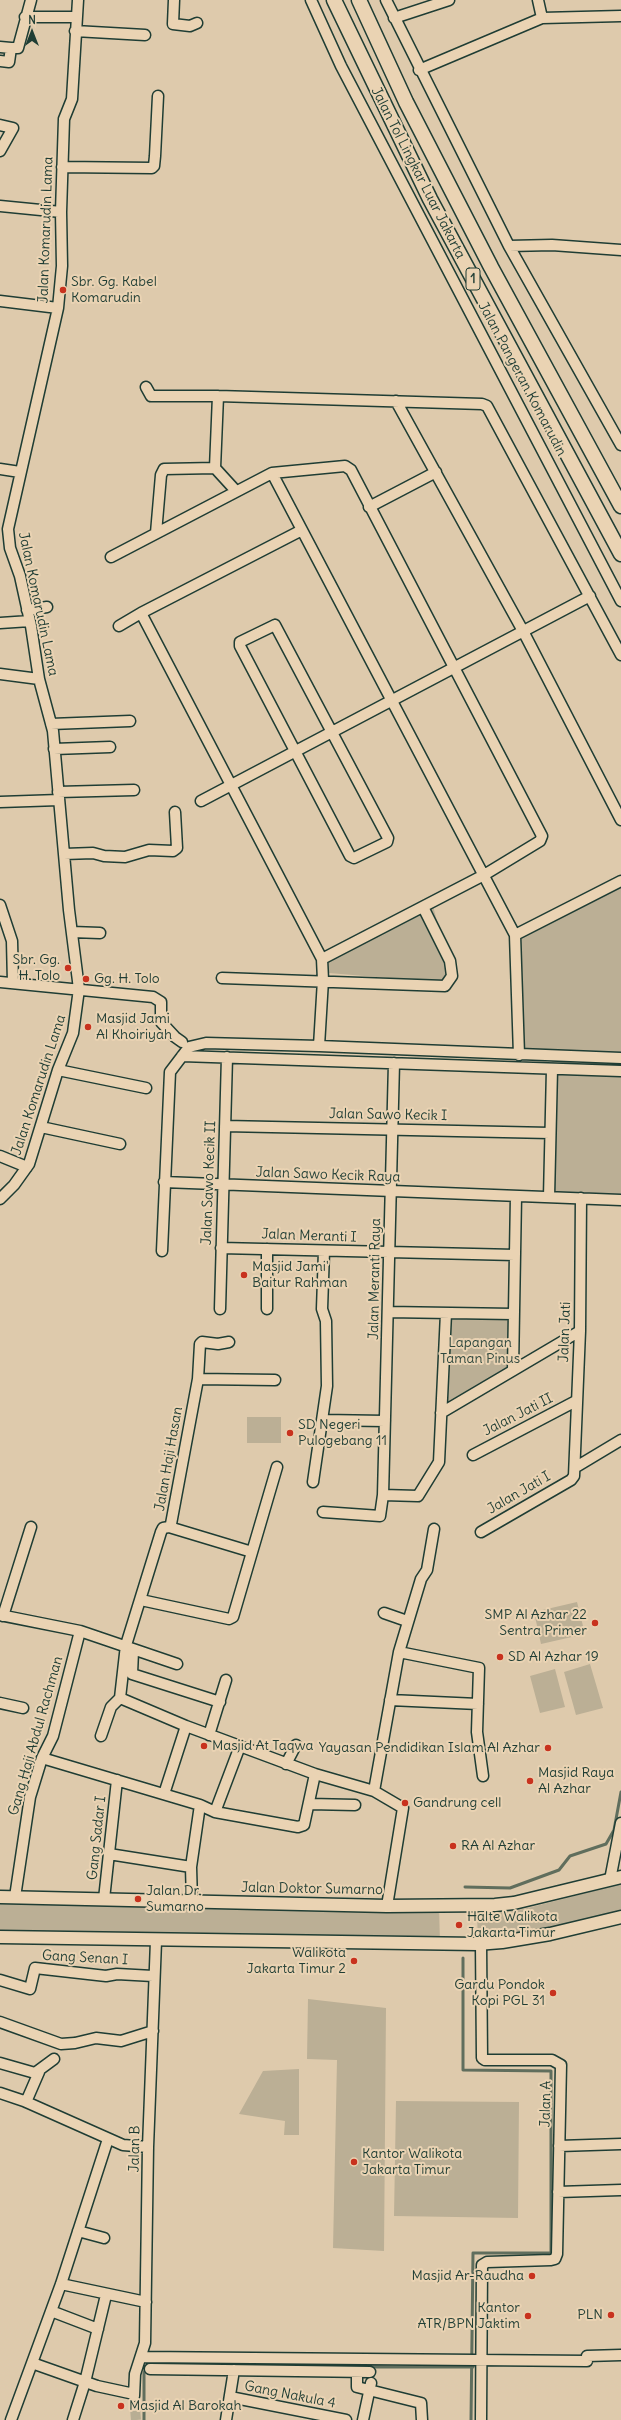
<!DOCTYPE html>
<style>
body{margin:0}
#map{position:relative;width:621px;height:2420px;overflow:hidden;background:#decaac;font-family:Delius,sans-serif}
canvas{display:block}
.north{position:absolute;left:12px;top:12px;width:40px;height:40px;-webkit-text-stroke:3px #ead3b3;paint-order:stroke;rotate:0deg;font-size:11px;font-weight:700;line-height:16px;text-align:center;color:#1f3d34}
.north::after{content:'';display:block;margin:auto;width:14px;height:18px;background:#1f3d34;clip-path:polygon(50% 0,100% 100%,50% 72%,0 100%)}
</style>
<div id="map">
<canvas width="621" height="2420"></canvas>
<div class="north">N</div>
</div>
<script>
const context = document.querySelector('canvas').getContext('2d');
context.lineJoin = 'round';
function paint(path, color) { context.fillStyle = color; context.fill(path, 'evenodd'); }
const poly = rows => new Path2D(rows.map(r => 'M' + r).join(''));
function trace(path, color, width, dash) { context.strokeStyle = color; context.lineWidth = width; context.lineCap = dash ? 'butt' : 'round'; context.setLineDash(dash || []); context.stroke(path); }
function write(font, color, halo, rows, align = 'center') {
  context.font = font + ' Delius,sans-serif'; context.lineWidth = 4; context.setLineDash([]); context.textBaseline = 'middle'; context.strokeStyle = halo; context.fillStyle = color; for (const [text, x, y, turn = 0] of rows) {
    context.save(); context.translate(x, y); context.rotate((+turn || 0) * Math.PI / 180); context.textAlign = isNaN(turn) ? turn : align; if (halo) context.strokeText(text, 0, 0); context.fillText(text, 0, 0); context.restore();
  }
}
paint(poly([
 [621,881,621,1200,549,1197,552,1056,519,1055,515,935],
 [433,906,448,962,447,983,329,973,319,966],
 [509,1317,512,1368,443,1413,452,1320],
 [247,1417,281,1417,281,1443,247,1443],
 [577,1602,585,1634,541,1644,534,1612],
 [590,1664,603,1708,576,1715,564,1672],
 [555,1669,565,1707,540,1713,530,1676],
 [621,1884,621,1917,478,1941,477,1915,524,1909],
 [0,1898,439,1905,440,1944,0,1937],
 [308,1999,386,2008,384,2251,333,2248,337,2060,307,2059],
 [299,2069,299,2135,284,2135,285,2121,239,2114,263,2071],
 [396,2101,519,2102,518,2218,394,2216]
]), '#bbaf95');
trace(poly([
 [465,1887,510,1888,559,1870,570,1856,606,1844,614,1830,621,1792],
 [463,1958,463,2070,551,2071,551,2253,473,2253,471,2420],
 [367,2367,473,2367],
 [144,2420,144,2373,146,2368]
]), '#606e5d', 3);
trace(poly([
 [134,2396,136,2420]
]), '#b8ae94', 10, [10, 5]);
const minor = poly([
 [174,0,173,24,190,26,197,23],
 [311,0,341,66,621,601],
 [386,0,509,246,621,445],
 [538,0,542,18],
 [25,17,76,17],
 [394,18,449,0],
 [75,31,145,35],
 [0,47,11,48],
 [0,61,9,62,11,48,18,48,31,0],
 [419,70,542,18,621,16],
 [0,125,13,128,0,151],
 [62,167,152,168,154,166,155,156,158,96],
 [0,206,61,212],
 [509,246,552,245,621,250],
 [0,301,58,308],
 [146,387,151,396,218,396,482,404,487,406,621,655],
 [218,396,215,468,236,491],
 [396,401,523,631,621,820],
 [0,469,20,472],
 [272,473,345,466,351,470,542,836,540,841,484,875,322,959,323,980,319,1046],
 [369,507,436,472],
 [302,530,141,613,322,959],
 [156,533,161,475,164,469,215,468],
 [111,557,272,473,515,935],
 [27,610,47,607],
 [0,623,30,621],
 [275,625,388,838,387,842,354,858,350,856,240,646,240,642,275,625],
 [119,626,141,613],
 [0,674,39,679],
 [51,724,130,721],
 [54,749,110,747],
 [58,792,134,790],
 [201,801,590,596],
 [0,802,59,800],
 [64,854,93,853,104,856,125,857,149,850,173,851,177,848,175,812],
 [0,905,12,941,13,983],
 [72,932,100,933],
 [222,978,445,986,452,976,450,961,423,907],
 [0,982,153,997,161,1002,161,1022,175,1037,182,1042],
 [519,1055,515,935,621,881],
 [182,1056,621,1071],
 [58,1070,146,1088],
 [225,1126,550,1133],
 [41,1127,120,1144],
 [0,1156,27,1167],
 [164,1182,621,1200],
 [549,1197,552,1069],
 [0,1199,14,1185,29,1164,58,1070,73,1033,79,989,69,910,53,731,39,679,31,626,20,576,10,548,8,529,58,308,62,266,61,212,64,119,72,99,78,0],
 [221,1248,515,1255],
 [162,1251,170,1072,189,1047,206,1043,319,1046,621,1058],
 [220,1309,227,1057],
 [267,1309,267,1249],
 [388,1312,513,1314],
 [229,1342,218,1344,202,1342,200,1344,198,1379,171,1524,169,1527,163,1528,161,1532,126,1645,120,1698,186,1726,315,1774,374,1791,403,1808,387,1906],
 [513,1369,516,1196],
 [198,1379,275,1380],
 [441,1413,580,1331],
 [323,1420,385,1421],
 [473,1455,576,1401],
 [576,1467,621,1440],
 [313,1482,327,1386,326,1321,322,1309,324,1251],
 [383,1495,418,1496,439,1462,446,1313],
 [323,1512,380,1516,383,1495,394,1063],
 [169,1527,252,1552],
 [481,1532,571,1480,574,1476,580,1331,581,1198],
 [141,1600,229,1619,233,1617,277,1467],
 [384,1613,407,1621],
 [0,1615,80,1631,177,1664],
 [3,1616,31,1527],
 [133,1651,132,1674,220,1702],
 [399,1652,479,1668,477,1732,483,1776],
 [390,1700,478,1704],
 [0,1703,23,1708],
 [209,1735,226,1680],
 [101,1736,111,1707,120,1698],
 [42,1758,200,1805,215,1812,298,1827,304,1825,315,1774],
 [286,1764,296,1745],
 [374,1791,399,1652,421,1579,427,1570,434,1529],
 [164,1794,186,1726],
 [310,1804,355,1805],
 [215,1812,240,1746],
 [109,1854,191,1867],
 [610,1880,621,1823],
 [15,1897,30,1797,42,1758,53,1736,80,1631],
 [104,1899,117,1780],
 [192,1902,191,1867,200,1805],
 [481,1944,482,2058,485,2060,552,2060,561,2065,557,2254,555,2259,551,2260,487,2262,482,2265,481,2420],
 [0,1980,30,1989,35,1968,106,1976,117,1974,153,1976],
 [0,2022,61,2044,75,2043,96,2038,121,2041,153,2031],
 [0,2063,35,2073,54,2059],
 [0,2093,24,2101,123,2145,148,2147],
 [26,2102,39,2072],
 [108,2139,61,2284,32,2363,97,2386,134,2394],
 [559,2146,621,2144],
 [558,2192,621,2190],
 [78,2231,104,2238],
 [61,2284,146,2302],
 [51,2311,98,2329],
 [142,2357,587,2361,587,2356,621,2355],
 [150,2369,370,2372],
 [357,2372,357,2387,421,2403,422,2420],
 [134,2396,135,2374,145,2343,148,2147,156,1941],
 [230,2397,346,2420],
 [11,2420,32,2363],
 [73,2420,85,2382,106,2295],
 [226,2420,234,2370],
 [363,2420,371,2383]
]);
const major = poly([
 [0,1897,387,1906,495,1905,514,1903,621,1877],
 [0,1937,477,1944,502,1942,550,1934,621,1917]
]);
const highway = poly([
 [334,0,430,199,621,554],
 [359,0,406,102,491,267,621,506]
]);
trace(minor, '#1f3d34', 13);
trace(major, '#1f3d34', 15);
trace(highway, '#1f3d34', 17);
trace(minor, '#ead3b3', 10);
trace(major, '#ead3b3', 12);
trace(highway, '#ead3b3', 14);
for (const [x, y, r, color] of [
 [63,290,4,"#c8321e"],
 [68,968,4,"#c8321e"],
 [86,979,4,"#c8321e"],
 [88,1027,4,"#c8321e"],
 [244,1275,4,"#c8321e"],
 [290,1433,4,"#c8321e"],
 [595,1623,4,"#c8321e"],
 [500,1657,4,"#c8321e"],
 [204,1746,4,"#c8321e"],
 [548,1748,4,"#c8321e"],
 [530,1781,4,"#c8321e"],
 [405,1803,4,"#c8321e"],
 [453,1846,4,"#c8321e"],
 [138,1899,4,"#c8321e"],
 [459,1925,4,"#c8321e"],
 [354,1961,4,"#c8321e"],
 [553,1993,4,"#c8321e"],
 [354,2162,4,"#c8321e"],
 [532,2276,4,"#c8321e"],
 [611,2315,4,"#c8321e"],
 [528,2316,4,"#c8321e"],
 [121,2406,4,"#c8321e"]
]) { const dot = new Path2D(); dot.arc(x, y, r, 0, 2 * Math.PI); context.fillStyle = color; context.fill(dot); trace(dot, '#ead3b3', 1.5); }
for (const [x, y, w] of [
 [473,279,14]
]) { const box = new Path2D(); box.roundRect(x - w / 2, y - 11, w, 22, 3); context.fillStyle = '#ead3b3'; context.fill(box); trace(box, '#1f3d34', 1); }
write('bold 13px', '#1f3d34', null, [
 ["1",473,279]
]);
write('14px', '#1f3d34', '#ead3b3', [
 ["Jalan Tol Lingkar Luar Jakarta",418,173,63],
 ["Jalan Komarudin Lama",46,230,-88],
 ["Jalan Pangeran Komarudin",522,379,62],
 ["Jalan Komarudin Lama",38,604,78],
 ["Jalan Komarudin Lama",39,1085,-72],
 ["Jalan Sawo Kecik I",388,1115,1],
 ["Jalan Sawo Kecik Raya",328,1175,2],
 ["Jalan Sawo Kecik II",209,1183,-88],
 ["Jalan Meranti I",309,1236,2],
 ["Jalan Meranti Raya",375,1279,-89],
 ["Jalan Jati",565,1332,-88],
 ["Jalan Jati II",518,1415,-27],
 ["Jalan Haji Hasan",169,1459,-80],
 ["Jalan Jati I",519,1493,-30],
 ["Gang Haji Abdul Rachman",36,1736,-74],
 ["Gang Sadar I",97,1838,-84],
 ["Jalan Doktor Sumarno",312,1889,1],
 ["Gang Senan I",85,1958,3],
 ["Jalan A",546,2104,-89],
 ["Jalan B",135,2149,-89],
 ["Gang Nakula 4",290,2395,11]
]);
write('14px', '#1f3d34', '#ead3b3', [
 ["Sbr. Gg. Kabel",71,282],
 ["Komarudin",71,298],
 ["Sbr. Gg.",60,960,"right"],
 ["H. Tolo",60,976,"right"],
 ["Gg. H. Tolo",94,979],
 ["Masjid Jami",96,1019],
 ["Al Khoiriyah",96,1035],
 ["Masjid Jami'",252,1267],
 ["Baitur Rahman",252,1283],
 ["SD Negeri",298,1425],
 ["Pulogebang 11",298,1441],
 ["SMP Al Azhar 22",587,1615,"right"],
 ["Sentra Primer",587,1631,"right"],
 ["SD Al Azhar 19",508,1657],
 ["Masjid At Taqwa",212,1746],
 ["Yayasan Pendidikan Islam Al Azhar",540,1748,"right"],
 ["Masjid Raya",538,1773],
 ["Al Azhar",538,1789],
 ["Gandrung cell",413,1803],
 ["RA Al Azhar",461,1846],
 ["Jalan Dr.",146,1891],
 ["Sumarno",146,1907],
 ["Halte Walikota",467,1917],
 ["Jakarta Timur",467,1933],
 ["Walikota",346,1953,"right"],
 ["Jakarta Timur 2",346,1969,"right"],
 ["Gardu Pondok",545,1985,"right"],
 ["Kopi PGL 31",545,2001,"right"],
 ["Kantor Walikota",362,2154],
 ["Jakarta Timur",362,2170],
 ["Masjid Ar-Raudha",524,2276,"right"],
 ["Kantor",520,2308,"right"],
 ["ATR/BPN Jaktim",520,2324,"right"],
 ["PLN",603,2315,"right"],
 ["Masjid Al Barokah",129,2406]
], 'left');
write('14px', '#2f483e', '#ead3b3', [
 ["Lapangan",480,1343],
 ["Taman Pinus",480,1359]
]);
</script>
